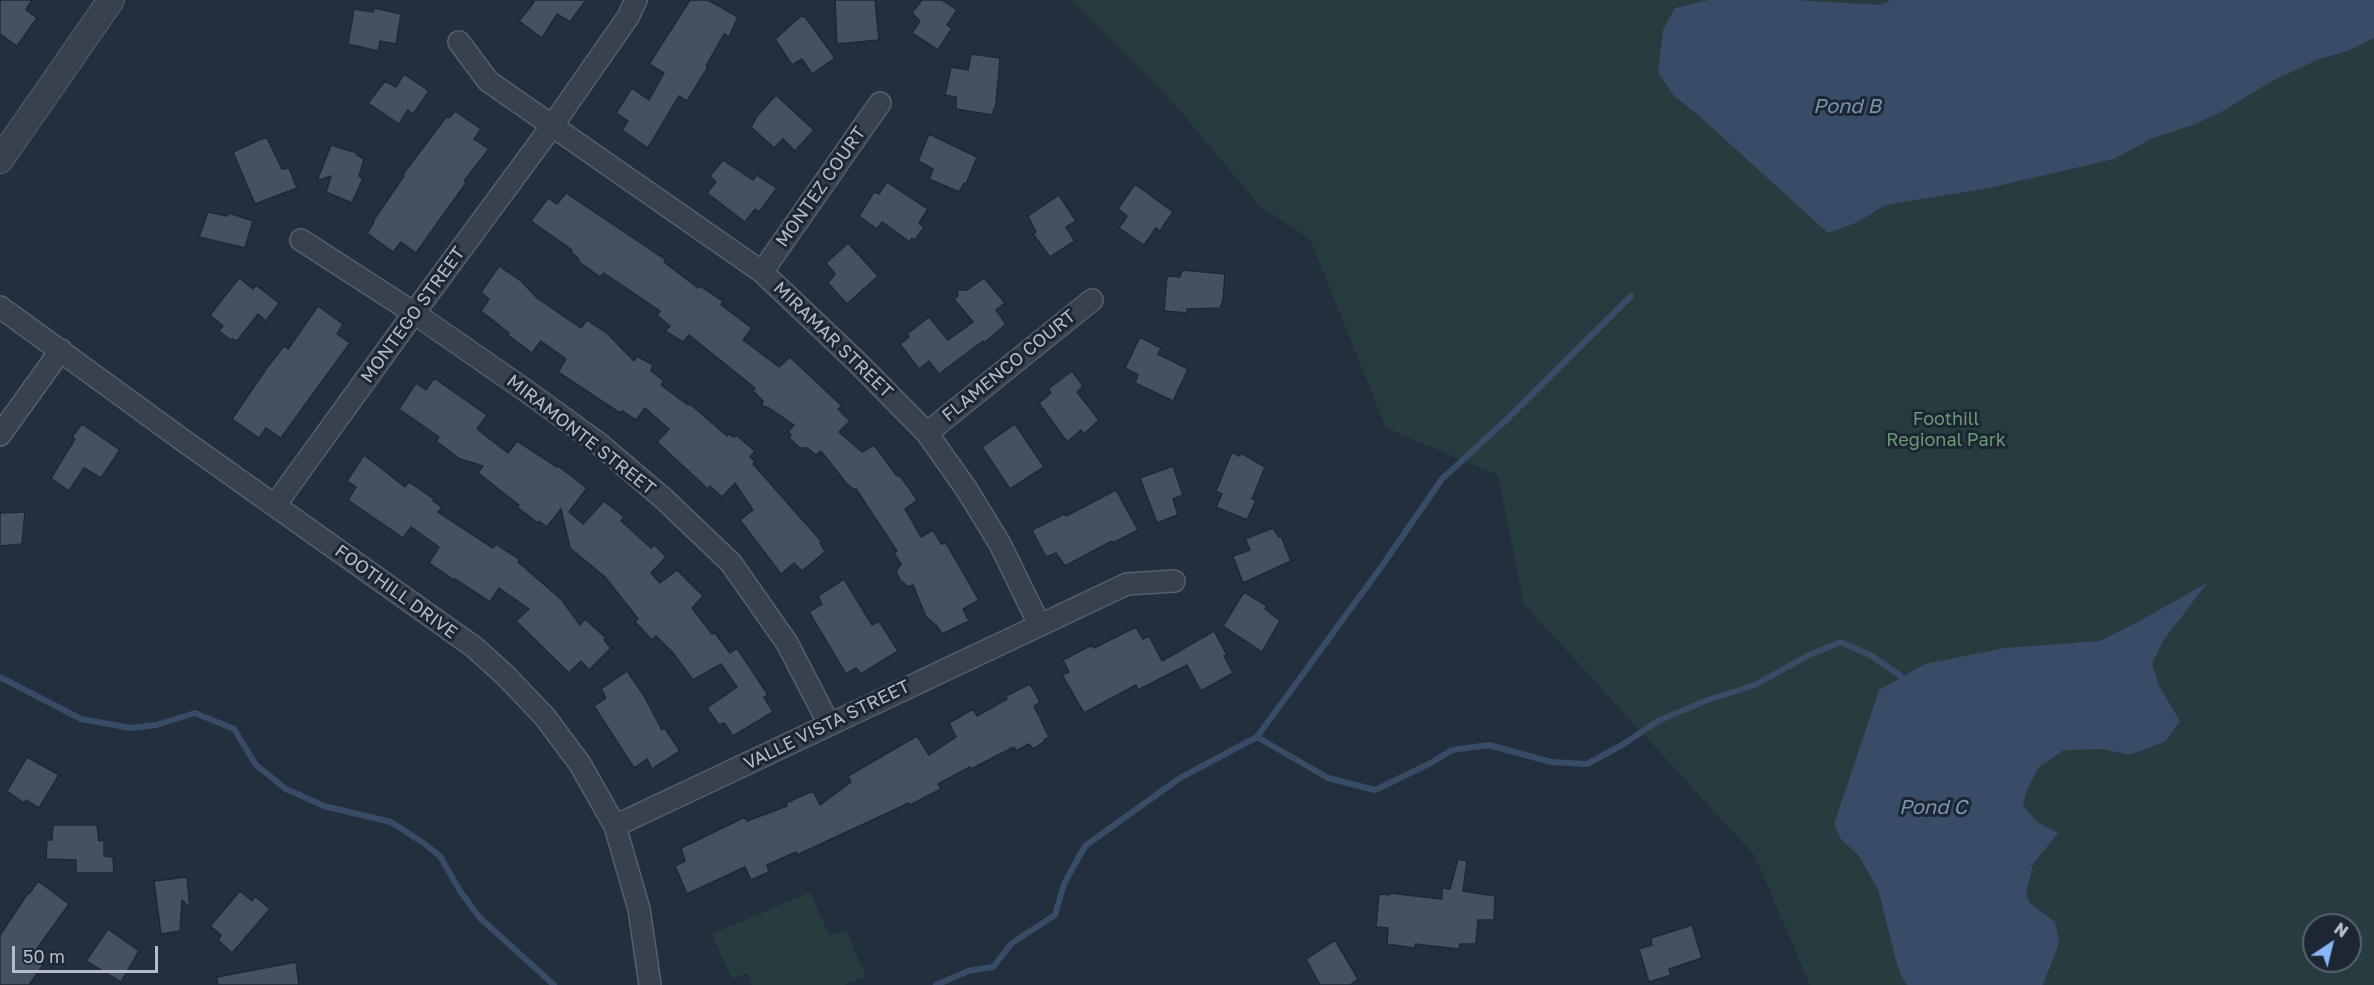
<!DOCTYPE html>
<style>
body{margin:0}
#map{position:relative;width:2374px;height:985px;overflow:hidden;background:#242f3e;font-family:"Golos Text",sans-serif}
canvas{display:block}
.north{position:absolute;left:2302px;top:913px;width:60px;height:60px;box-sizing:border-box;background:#1d2633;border:2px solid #59626f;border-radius:50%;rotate:35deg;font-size:16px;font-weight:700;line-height:24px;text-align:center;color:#b4bcc9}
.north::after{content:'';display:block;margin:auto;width:21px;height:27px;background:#8ab4f8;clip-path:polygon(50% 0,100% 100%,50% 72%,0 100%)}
.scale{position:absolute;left:12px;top:946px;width:146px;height:27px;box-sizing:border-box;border:3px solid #b4bcc9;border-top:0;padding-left:8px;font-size:18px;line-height:21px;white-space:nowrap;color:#b4bcc9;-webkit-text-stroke:4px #1d2633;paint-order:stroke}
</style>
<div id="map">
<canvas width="2374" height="985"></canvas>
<div class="north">N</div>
<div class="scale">50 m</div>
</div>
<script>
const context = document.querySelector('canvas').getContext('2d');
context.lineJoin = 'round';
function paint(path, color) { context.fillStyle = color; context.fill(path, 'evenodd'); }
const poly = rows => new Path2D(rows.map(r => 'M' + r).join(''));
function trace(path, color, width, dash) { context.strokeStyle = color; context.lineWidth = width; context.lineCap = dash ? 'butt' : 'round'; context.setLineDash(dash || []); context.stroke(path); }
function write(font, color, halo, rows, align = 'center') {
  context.font = font + ' "Golos Text",sans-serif'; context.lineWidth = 6; context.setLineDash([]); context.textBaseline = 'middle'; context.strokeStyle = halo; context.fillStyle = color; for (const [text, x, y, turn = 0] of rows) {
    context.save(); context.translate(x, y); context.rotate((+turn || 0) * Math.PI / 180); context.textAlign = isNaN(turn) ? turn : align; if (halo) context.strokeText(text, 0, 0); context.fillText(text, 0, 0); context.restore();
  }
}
paint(poly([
 [1071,0,2374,0,2374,985,1810,985,1755,856,1524,604,1498,475,1386,428,1310,239,1260,206,1171,100],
 [2314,925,2350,925,2350,961,2314,961],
 [810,892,830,936,846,930,866,976,845,985,752,985,747,973,732,979,712,934]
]), '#263c3f');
paint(poly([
 [1709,0,1793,0,1880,5,1891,0,2374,0,2374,38,2347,51,2317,60,2272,81,2221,112,2193,125,2153,138,2114,159,1989,188,1885,205,1858,222,1828,233,1696,113,1674,96,1658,72,1663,30,1675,8],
 [2207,583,2163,641,2152,664,2159,686,2180,721,2166,741,2129,755,2103,749,2064,750,2039,767,2026,792,2023,805,2037,822,2058,833,2033,864,2026,894,2030,903,2055,922,2059,943,2043,985,1907,985,1901,976,1896,960,1878,889,1859,856,1841,839,1834,824,1879,690,1925,664,2005,648,2100,641,2136,623]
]), '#394c67');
trace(poly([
 [0,677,81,719,131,728,156,725,195,713,234,729,256,765,286,789,324,806,391,822,422,842,440,856,460,891,480,918,554,985],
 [1257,737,1328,778,1375,790,1429,764,1452,750,1489,745,1551,762,1587,764,1622,745,1658,721,1705,701,1755,685,1809,655,1841,642,1872,656,1901,676],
 [936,985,968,971,993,967,1012,943,1055,915,1064,884,1085,846,1180,778,1257,737,1384,563,1442,479,1503,423,1631,296]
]), '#394c67', 6);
const building = poly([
 [0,0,32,0,26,10,37,18,17,46,0,34,0,0],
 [531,0,586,0,570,22,557,14,542,38,519,21,534,2,531,0],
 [690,0,708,0,738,17,729,37,724,34,706,66,708,67,687,101,679,96,648,148,622,130,628,121,616,113,632,88,649,100,664,73,649,64,690,0],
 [835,0,875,0,879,40,837,44,835,0],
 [922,0,942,0,957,10,947,25,952,28,938,50,912,33,920,21,912,13,922,0],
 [374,8,401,14,396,44,380,41,378,51,348,44,354,9,373,12,374,8],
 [801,16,805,17,835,58,812,74,802,59,792,65,775,39,801,16],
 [971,54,1000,58,996,104,992,115,956,109,956,97,945,95,951,67,968,70,971,54],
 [404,74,429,91,413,114,408,110,399,124,368,103,385,81,396,87,404,74],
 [776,95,814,130,795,151,783,139,774,148,751,127,757,116,776,95],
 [455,111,481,129,474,139,489,149,464,181,466,183,416,253,401,242,393,252,367,233,374,222,373,221,404,176,403,174,447,116,449,118,455,111],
 [929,134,977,157,966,184,964,183,959,192,929,179,933,169,918,161,929,134],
 [267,138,282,169,289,168,297,188,255,204,233,152,261,139,267,138],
 [331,145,357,153,357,155,364,159,359,176,363,178,352,203,326,192,331,176,317,181,331,145],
 [723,160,753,180,757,175,777,188,759,212,755,209,745,222,707,193,716,182,710,176,723,160],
 [887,182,928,209,919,223,924,227,915,240,912,238,910,242,882,222,877,229,859,216,874,192,879,194,887,182],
 [1135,184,1173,212,1160,231,1156,228,1144,245,1119,228,1127,216,1118,209,1135,184],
 [566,193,666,260,664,262,698,288,700,286,723,301,721,305,752,328,743,340,779,367,790,357,842,406,838,409,850,421,839,432,862,452,874,445,897,476,899,475,909,488,917,500,905,509,921,537,933,530,941,544,946,543,979,600,963,609,969,621,942,634,937,626,926,617,913,585,908,587,903,582,901,582,896,571,901,564,894,553,897,551,856,489,854,490,846,483,821,451,816,455,807,448,800,448,789,438,791,435,788,432,794,425,769,408,762,406,763,401,753,391,755,388,689,335,683,342,665,331,670,326,657,315,660,311,604,273,600,277,578,261,579,259,571,252,572,250,531,221,548,198,557,204,566,193],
 [1059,195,1076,221,1066,227,1075,241,1050,257,1033,234,1036,232,1028,216,1059,195],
 [208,212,227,216,229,213,253,221,245,248,199,237,208,212],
 [848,243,878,276,847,304,828,283,835,274,826,263,848,243],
 [499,266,521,281,537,298,581,328,587,320,608,334,634,361,637,356,653,365,651,371,664,381,661,385,688,405,690,404,727,436,729,434,734,437,736,435,755,451,750,457,755,461,753,464,822,542,820,543,825,552,802,571,794,563,781,574,740,520,753,510,735,483,722,497,710,486,708,489,657,442,669,429,645,408,636,420,622,411,620,413,558,372,566,359,541,341,532,353,508,335,509,333,481,311,489,299,481,292,499,266],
 [1182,270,1225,274,1223,300,1220,308,1187,309,1187,313,1164,311,1167,276,1180,277,1182,270],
 [239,278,253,289,256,285,279,303,266,321,258,314,237,341,232,339,231,340,219,331,223,326,210,315,239,278],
 [984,278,1005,303,996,310,1006,324,984,343,983,341,939,374,929,361,919,369,900,344,909,337,907,334,929,317,948,340,973,322,954,299,958,296,957,290,967,290,984,278],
 [318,306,343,324,337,334,350,343,281,438,266,428,259,438,232,419,266,369,284,346,288,349,318,306],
 [1140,337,1161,348,1158,354,1188,369,1173,401,1135,383,1138,375,1125,368,1140,337],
 [1072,371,1083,386,1077,392,1099,420,1084,434,1081,430,1067,442,1039,403,1051,393,1048,389,1072,371],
 [434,378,487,415,477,429,508,453,517,441,557,467,558,466,587,488,569,512,583,524,604,501,624,517,621,521,651,548,655,545,666,557,651,573,660,583,677,570,703,596,692,608,712,634,715,633,730,653,737,648,768,695,764,697,773,712,733,736,724,723,719,725,707,708,737,687,721,664,693,680,673,653,656,636,652,640,635,622,638,619,605,577,570,548,561,509,547,527,539,521,538,523,517,507,519,505,478,473,483,466,460,459,436,441,439,437,399,409,416,383,426,390,434,378],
 [82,424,120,450,101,478,84,468,69,491,51,478,75,439,72,437,82,424],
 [1015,424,1044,467,1010,489,982,447,1015,424],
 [1232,452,1239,456,1241,453,1265,467,1252,499,1256,500,1247,520,1216,507,1222,494,1216,491,1232,452],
 [364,455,405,487,409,482,434,499,433,501,442,507,438,512,493,548,496,544,520,560,518,562,561,599,580,625,585,619,606,638,604,640,611,648,589,670,581,661,569,673,516,621,529,609,499,588,490,602,455,579,454,580,429,563,439,547,411,527,403,538,348,500,356,487,347,481,364,455],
 [1173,466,1183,495,1173,499,1178,515,1157,523,1140,478,1173,466],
 [1116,490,1138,530,1113,543,1112,541,1065,566,1056,553,1046,557,1032,530,1064,514,1066,516,1116,490],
 [25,512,22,544,0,546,0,513,25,512],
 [1273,528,1279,537,1281,536,1291,561,1243,583,1233,556,1250,550,1245,539,1273,528],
 [844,579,872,625,879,621,898,651,861,674,856,668,846,674,809,612,822,604,818,596,844,579],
 [1244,592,1267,606,1265,609,1280,621,1262,652,1223,626,1244,592],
 [1136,627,1143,639,1149,636,1162,661,1214,631,1227,655,1224,656,1233,673,1201,691,1187,665,1138,690,1136,685,1084,713,1062,675,1069,672,1063,660,1092,645,1094,648,1136,627],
 [627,671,643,694,662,730,664,727,680,751,652,769,647,759,634,768,594,706,606,698,601,689,627,671],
 [1030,684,1040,702,1034,706,1049,737,1044,740,1045,741,1033,749,1029,744,1016,751,1014,747,971,769,970,767,938,784,941,789,910,805,909,803,797,855,796,852,767,865,769,872,751,880,745,867,687,894,675,866,685,861,681,848,745,817,747,821,787,806,786,803,813,791,820,805,851,782,848,776,917,736,929,755,956,737,949,723,973,709,977,716,1007,699,1006,696,1030,684],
 [27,757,59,775,39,808,26,800,24,803,7,791,27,757],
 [53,825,97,825,99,841,104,840,104,856,113,857,114,873,76,873,76,860,46,859,47,840,52,840,53,825],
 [1458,859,1467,861,1463,891,1495,896,1494,920,1478,920,1476,944,1460,944,1459,949,1415,944,1415,948,1387,944,1388,928,1376,927,1379,894,1390,895,1389,893,1442,899,1442,888,1450,889,1458,859],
 [187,877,190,908,182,900,180,931,161,934,154,881,187,877],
 [38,881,69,904,31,957,43,965,29,985,0,985,0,935,28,893,29,894,38,881],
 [240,891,252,901,255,896,270,909,232,953,218,940,221,935,210,926,240,891],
 [1692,925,1702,958,1669,969,1671,975,1649,982,1639,949,1652,945,1651,938,1692,925],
 [108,929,139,951,121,982,86,961,108,929],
 [1335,940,1358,979,1350,985,1320,985,1306,959,1335,940],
 [296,962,299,985,218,985,217,977,296,962]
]);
paint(building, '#455162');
trace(building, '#1f2835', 1.5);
const minor = poly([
 [459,42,488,81,762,272,857,362,927,433,967,490,1000,544,1039,624],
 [301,240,414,313,525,390,598,443,664,499,731,563,787,643,829,724],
 [762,272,880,103],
 [0,307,184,441,474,647,506,676,545,717,580,764,615,826,639,909,650,985],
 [927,433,1092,300],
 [0,435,61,350],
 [275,505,414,313,552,126,628,17,636,0],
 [615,826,1127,584,1174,581]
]);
const tertiary = poly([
 [0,160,111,0]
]);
trace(minor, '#565f6c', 24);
trace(tertiary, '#565f6c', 28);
trace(minor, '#38414e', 21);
trace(tertiary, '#38414e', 26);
write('18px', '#b4bcc9', '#1d2633', [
 ["MONTEZ COURT",821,187,-55],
 ["MONTEGO STREET",413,315,-54],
 ["MIRAMAR STREET",833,340,44],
 ["FLAMENCO COURT",1009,366,-39],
 ["MIRAMONTE STREET",581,435,38],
 ["FOOTHILL DRIVE",396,592,36],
 ["VALLE VISTA STREET",827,725,-26]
]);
write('18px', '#6b9a76', '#1d2633', [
 ["Foothill",1946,419],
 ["Regional Park",1946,440]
]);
write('italic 20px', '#7c92b1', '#1d2633', [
 ["Pond B",1847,107],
 ["Pond C",1933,808]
]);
</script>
